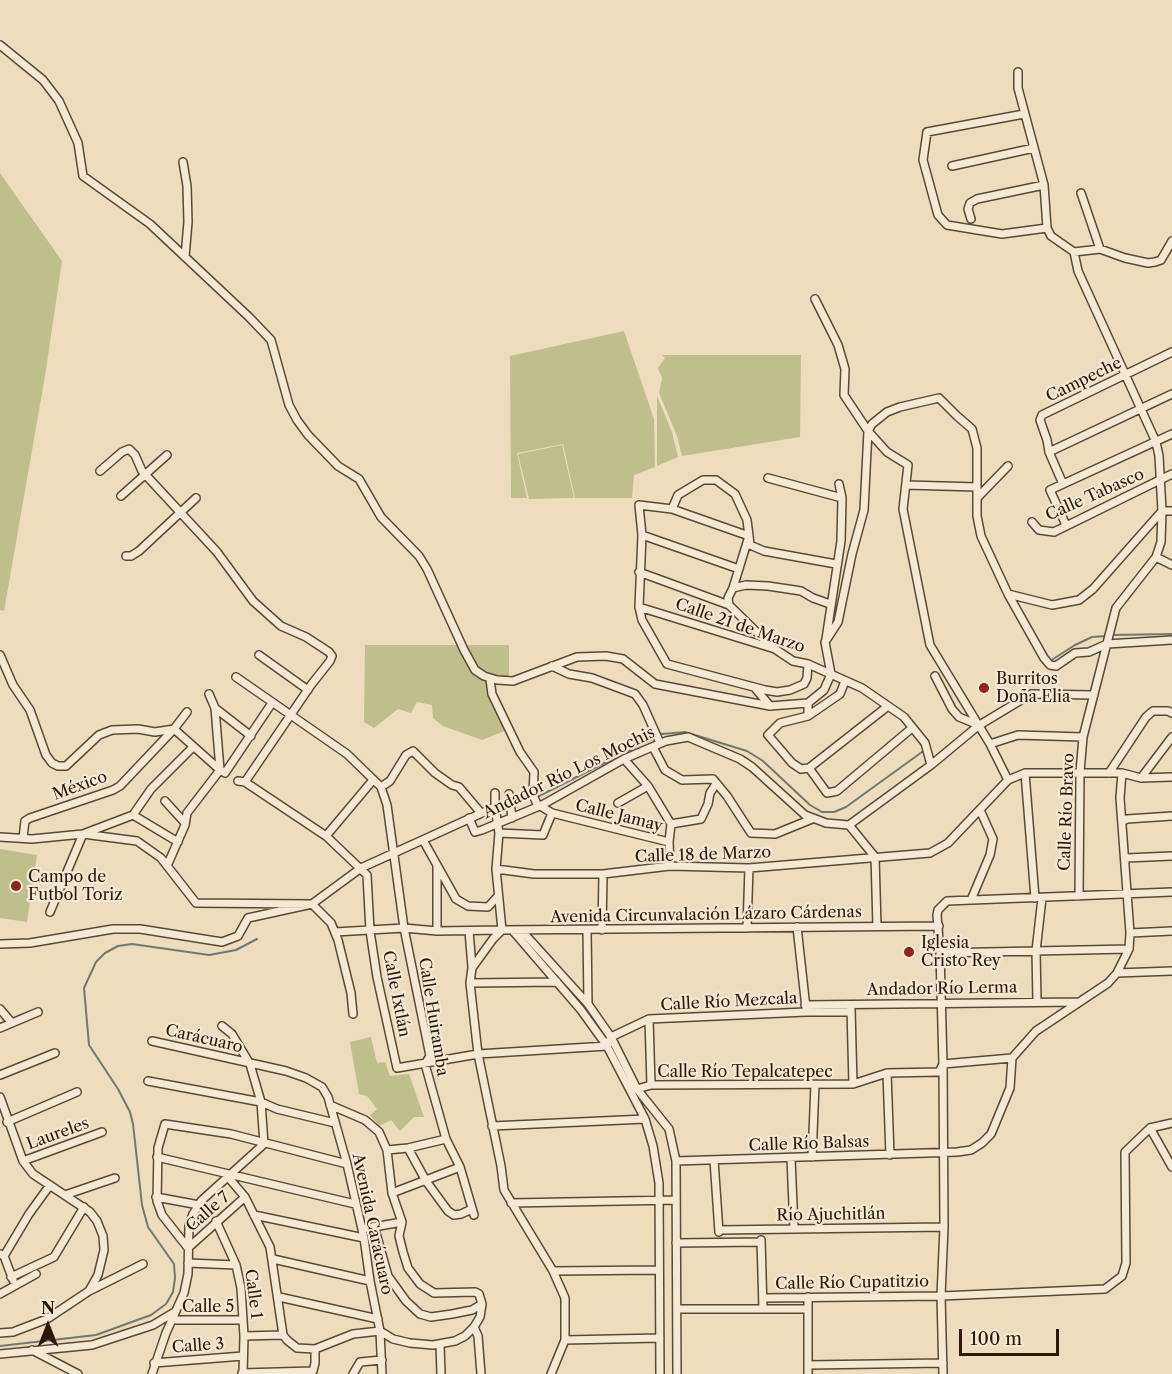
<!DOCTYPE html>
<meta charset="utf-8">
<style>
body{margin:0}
#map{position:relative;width:1172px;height:1374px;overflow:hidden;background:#edddbd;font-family:"Libre Caslon Text",serif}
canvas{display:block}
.north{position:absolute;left:18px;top:1296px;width:60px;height:60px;-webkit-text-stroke:4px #f3e9d4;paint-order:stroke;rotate:0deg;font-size:16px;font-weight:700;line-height:24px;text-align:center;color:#2b1808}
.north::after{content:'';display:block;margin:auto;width:21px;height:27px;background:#2b1808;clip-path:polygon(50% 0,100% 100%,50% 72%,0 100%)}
.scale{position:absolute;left:959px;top:1329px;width:100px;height:27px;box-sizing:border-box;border:3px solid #2b1808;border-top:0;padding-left:8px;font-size:18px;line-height:21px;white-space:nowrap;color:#2b1808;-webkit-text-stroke:4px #f3e9d4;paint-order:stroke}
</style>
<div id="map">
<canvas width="1172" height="1374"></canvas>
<div class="north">N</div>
<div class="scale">100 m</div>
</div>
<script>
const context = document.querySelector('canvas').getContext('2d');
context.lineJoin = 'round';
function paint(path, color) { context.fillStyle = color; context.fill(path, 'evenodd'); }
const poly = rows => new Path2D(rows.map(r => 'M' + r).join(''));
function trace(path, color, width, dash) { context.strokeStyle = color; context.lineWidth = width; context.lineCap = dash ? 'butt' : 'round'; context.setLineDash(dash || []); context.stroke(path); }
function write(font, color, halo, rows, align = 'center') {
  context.font = font + ' "Libre Caslon Text",serif'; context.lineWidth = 4.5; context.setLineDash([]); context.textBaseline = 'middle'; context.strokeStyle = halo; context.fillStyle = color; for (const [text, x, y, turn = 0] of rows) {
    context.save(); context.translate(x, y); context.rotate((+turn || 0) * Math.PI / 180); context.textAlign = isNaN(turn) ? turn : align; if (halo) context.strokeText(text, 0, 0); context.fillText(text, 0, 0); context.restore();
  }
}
paint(poly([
 [0,173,62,261,45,376,4,611,0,610],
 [624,331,654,419,655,467,634,475,632,498,575,498,563,444,517,453,527,498,511,498,510,356],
 [662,355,801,355,800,437,682,456,677,436,659,393,662,378,658,368,665,358],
 [657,396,672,432,678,457,657,466],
 [562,445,574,498,529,499,518,454],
 [365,645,461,645,471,666,489,679,509,729,482,740,443,726,433,718,432,705,417,702,411,713,398,709,374,728,364,722],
 [464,645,509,645,509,679,497,679,476,669],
 [0,849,37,855,27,922,0,918],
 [371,1037,377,1063,385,1062,390,1076,409,1074,424,1117,414,1117,400,1131,391,1120,379,1126,370,1115,377,1109,367,1096,359,1094,350,1042]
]), '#bfbf8c');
trace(poly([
 [1112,635,1172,634],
 [1050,661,1075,645,1092,637,1106,636],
 [539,796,662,734,685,732,747,751,763,761,810,805,822,812,834,812,846,807,922,752],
 [0,1346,96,1335,151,1315,166,1304,173,1292,175,1278,174,1264,148,1227,142,1205,133,1124,130,1112,118,1089,89,1045,84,988,96,962,105,953,118,946,132,944,209,955,236,950,257,939]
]), '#6f7973', 2);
const minor = poly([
 [0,45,43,80,59,101,78,143,83,176,150,224,249,317,271,340,289,405,297,420,308,435,338,466,359,479,381,517,419,556,427,569,464,650,475,670,484,676,497,680,513,681,577,657,606,656,623,659,655,684,770,706,808,703,824,690,831,674,825,642,838,622,852,554,864,510,868,431,872,424,887,412,900,407,939,398,957,416,972,429,977,448,977,516,981,536,1008,594,1044,658,1050,665,1056,666,1075,653,1089,652,1107,644,1172,640],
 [1018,72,1018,88,1044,185,1047,228,1051,236,1074,252,1078,271,1156,442,1159,456,1162,511,1161,542,1156,557,1116,608,1083,737,1080,772,1079,896],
 [1024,114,927,132,923,160,938,215,947,225,1002,234,1047,228],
 [183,162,187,186,188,222,185,257],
 [952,166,1034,148],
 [1081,193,1100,249],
 [971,219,968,209,970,203,977,199,1044,185],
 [1074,252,1100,249,1125,258,1148,263,1155,262,1161,260,1172,241],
 [815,299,838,345,845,369,844,395,868,431,887,452,908,465,903,509,930,645,990,744,1008,780],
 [1049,452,1172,394],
 [100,471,122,452,129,449,135,455,142,471,217,552,253,601,281,626,306,637,329,652,332,656,330,661,311,685,245,782,238,781],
 [768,478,842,498],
 [1063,484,1049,452,1047,440,1040,420,1042,415,1172,352],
 [906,485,977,487],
 [121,496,167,455],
 [977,498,1008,466],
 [672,509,678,495,703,480,716,480,735,494,747,520,749,536,733,588],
 [1032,522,1039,530,1054,532,1172,474],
 [1066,525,1050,490,1172,434],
 [642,535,739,569],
 [126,556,131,556,139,551,196,498],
 [1156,557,1172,565],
 [639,572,729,605,773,648],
 [1008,594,1052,605,1079,600,1093,589,1162,511,1172,511],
 [729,605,728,598,733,588,746,585,768,586,801,591,813,598,830,604],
 [639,607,775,649,793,661,808,664,862,688,904,717,925,743,931,765],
 [826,639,841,541,842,498,839,484],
 [0,655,13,685,30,710,46,755,52,763,58,766,66,766,99,735,112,730,138,729,155,732,174,729],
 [259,655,308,690],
 [808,664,807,678,804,684,790,690,777,692,765,690,667,664,642,620,639,607,642,535,639,505,672,509,749,536,750,545,764,551,836,564],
 [552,666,569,674,592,678,635,694,643,705,660,743],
 [935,676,952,709,959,717,976,724],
 [236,677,347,754,381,787,387,805,404,928,430,1056,425,1064,446,1139,460,1167,474,1215],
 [490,679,492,694,520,752,534,772,533,795,537,804,552,813,669,842,670,866],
 [755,688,770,706],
 [209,694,215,708,220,770],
 [808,703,808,716,840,694,845,681],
 [215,708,251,736],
 [808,716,780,723,768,735,792,763,801,769,809,768,827,793,837,791,912,728],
 [174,729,220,770],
 [990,744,1018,735,1083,737],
 [653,747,665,770,682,780,713,779,727,796,751,833,775,834,812,819],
 [624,759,648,786,671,824],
 [809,768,888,706],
 [1025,773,1035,898],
 [1109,773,1146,717,1153,711,1168,711,1172,713],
 [1141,778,1172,737],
 [245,782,326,836,367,875,370,931,377,977,397,1068,478,1054,607,1046,611,1037,649,1019,806,1012,851,1012],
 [381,787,390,781,406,755,413,751,435,773,452,785,459,787,481,813],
 [509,794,512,818],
 [165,801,185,823],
 [618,803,648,786],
 [133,815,151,789,193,747],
 [133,815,178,842],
 [469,818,475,832,482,830,542,805,624,759,666,741,688,737,740,759,752,767,805,815,826,823,849,825,931,765,978,726,1031,694,1094,695],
 [1123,821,1127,819,1172,816],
 [671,824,701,819,708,804,710,793,716,784],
 [849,825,875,857,877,926],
 [499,833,543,835,552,813],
 [326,836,373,780],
 [0,837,32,839,83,834,137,841,161,858,196,903,312,904,331,923,338,940,351,993,353,1014],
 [23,838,25,821,30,818,113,790,120,786,174,729,187,712],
 [423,840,456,899,468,906,488,907,498,896],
 [669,842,671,824],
 [1126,858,1172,856],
 [167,866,185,825,187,813,220,770,225,773,272,703],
 [437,867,437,931],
 [496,869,534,874,603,874,670,866,749,868,930,853,948,843,1008,780,1025,773,1122,773,1141,778,1172,777],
 [971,900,990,855,993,839,980,810],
 [50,912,83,834,133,815],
 [797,927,806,1008],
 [747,928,749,868],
 [587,930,588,1004],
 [602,930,603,874],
 [469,931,472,967],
 [513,931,581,1010,607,1046,645,1119,653,1146,659,1183,660,1374],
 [522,931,588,1004,611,1037,637,1089,669,1129,676,1161,677,1374],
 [335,932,404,928,437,931,502,930,496,869,499,833,495,807,495,793],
 [1130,933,1172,931],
 [0,944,30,943,113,929,140,929,222,942,238,936,248,918,312,904,361,868,495,807],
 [940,953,1129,949],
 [1117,973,1172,971],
 [470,983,557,982],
 [1037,1002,1036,951,1042,898],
 [805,1005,1079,1002],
 [0,1009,12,1023],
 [851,1009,853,1084],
 [649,1019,651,1085],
 [0,1028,38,1012],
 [152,1041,286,1071,306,1078,322,1087,328,1097,347,1164,364,1238,370,1281,380,1331,382,1374],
 [887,1073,890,1155],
 [0,1075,55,1053],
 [148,1081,261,1102,277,1109,335,1123],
 [637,1089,651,1085,853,1084,887,1073,939,1072,943,1064,1012,1058],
 [0,1097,23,1161,33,1174,90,1212,97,1221,103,1236,104,1250,98,1275,89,1291,47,1319,13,1332,0,1333],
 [330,1105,365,1120,379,1132,387,1150,392,1193,402,1222,399,1236,403,1252,408,1268,420,1284,434,1293,475,1292,479,1294,482,1304],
 [7,1122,77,1092],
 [492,1126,645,1119],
 [1150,1128,1172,1167],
 [408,1148,426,1181,448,1211,454,1215,461,1214,472,1209],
 [387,1150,408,1148,446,1139],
 [157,1157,355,1204],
 [812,1157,815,1085],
 [791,1158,794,1229],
 [714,1160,719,1232],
 [23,1161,102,1132],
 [676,1161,957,1152,971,1150,982,1143,991,1134,1010,1088,1012,1058,1036,1031,1108,983,1117,973,1129,949,1130,933,1120,798,1122,773],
 [228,1177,245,1197,270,1247,283,1335,287,1340,297,1348,315,1349,353,1334,380,1331],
 [392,1193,460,1167],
 [65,1195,115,1178],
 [156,1197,199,1205],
 [245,1197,188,1248,162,1215,157,1201,158,1148,165,1124,231,1134,347,1164],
 [511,1203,676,1200],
 [254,1215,364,1238],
 [216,1221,236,1265,241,1288,244,1336,243,1374],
 [374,1226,388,1276,406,1301,420,1314,431,1317,452,1314,472,1310,482,1304,480,1317,474,1327,465,1336,455,1341,433,1345,410,1343,393,1339,380,1331],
 [362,1229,402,1222],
 [719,1230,944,1227],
 [761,1240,763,1309],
 [676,1243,761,1242],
 [0,1254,4,1256,13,1280],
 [4,1256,29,1214,50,1185],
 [273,1259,370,1281],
 [188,1263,236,1265],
 [553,1271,659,1270],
 [11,1277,54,1257,84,1207],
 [89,1291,143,1264],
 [0,1294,36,1274],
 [279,1297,378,1319],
 [808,1297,808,1374],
 [763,1298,941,1296,1105,1289,1122,1276,1126,1263,1125,1152,1150,1128,1172,1123],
 [677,1309,808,1309],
 [173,1320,243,1320],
 [474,1327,478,1336,481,1374],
 [244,1336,283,1335],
 [565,1340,660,1338],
 [440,1344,441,1374],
 [32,1350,78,1374],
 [0,1354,92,1345,153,1325,173,1313],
 [154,1363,243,1356],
 [808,1365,943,1363],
 [242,1373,313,1371,315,1363,315,1349],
 [152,1374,166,1333,184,1293,188,1274,189,1225,193,1214,201,1201,264,1144,261,1102,250,1064,232,1034,222,1026],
 [353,1374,360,1362,382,1360],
 [551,1374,565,1340,565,1298,553,1271,504,1190,501,1166,478,1054,470,983,472,968,493,939,502,930,939,926],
 [943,1374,941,1296,944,1227,943,1064,940,953,937,915,938,910,947,901,1172,892]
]);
trace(minor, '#5c4935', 10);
trace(minor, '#f3e9d4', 7);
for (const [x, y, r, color] of [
 [984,688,6,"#8f2418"],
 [16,886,6,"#8f2418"],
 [909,952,6,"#8f2418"]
]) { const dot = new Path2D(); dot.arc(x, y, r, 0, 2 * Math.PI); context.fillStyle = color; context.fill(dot); trace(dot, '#f3e9d4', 2); }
write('16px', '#2b1808', '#f3e9d4', [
 ["Campeche",1084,380,-26],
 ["Calle Tabasco",1095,495,-24],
 ["Calle 21 de Marzo",740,626,19],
 ["Andador Río Los Mochis",569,773,-26],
 ["México",80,786,-20],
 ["Calle Río Bravo",1067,812,-88],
 ["Calle Jamay",619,816,14],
 ["Calle 18 de Marzo",703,855,-2],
 ["Avenida Circunvalación Lázaro Cárdenas",706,915,-1],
 ["Andador Río Lerma",942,989,-1],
 ["Calle Ixtlán",396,994,79],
 ["Calle Río Mezcala",729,1002,-3],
 ["Calle Huiramba",433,1017,81],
 ["Carácuaro",204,1039,13],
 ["Calle Río Tepalcatepec",745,1072],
 ["Laureles",58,1134,-20],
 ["Calle Río Balsas",809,1144,-2],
 ["Calle 7",208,1212,-41],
 ["Río Ajuchitlán",831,1215,-1],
 ["Avenida Carácuaro",372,1224,78],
 ["Calle Río Cupatitzio",852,1283,-1],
 ["Calle 1",253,1294,83],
 ["Calle 5",208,1307],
 ["Calle 3",198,1346,-4]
]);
write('16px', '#2b1808', '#f3e9d4', [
 ["Burritos",996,679],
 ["Doña Elia",996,697],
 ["Campo de",28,877],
 ["Futbol Toriz",28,895],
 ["Iglesia",921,943],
 ["Cristo Rey",921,961]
], 'left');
</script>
